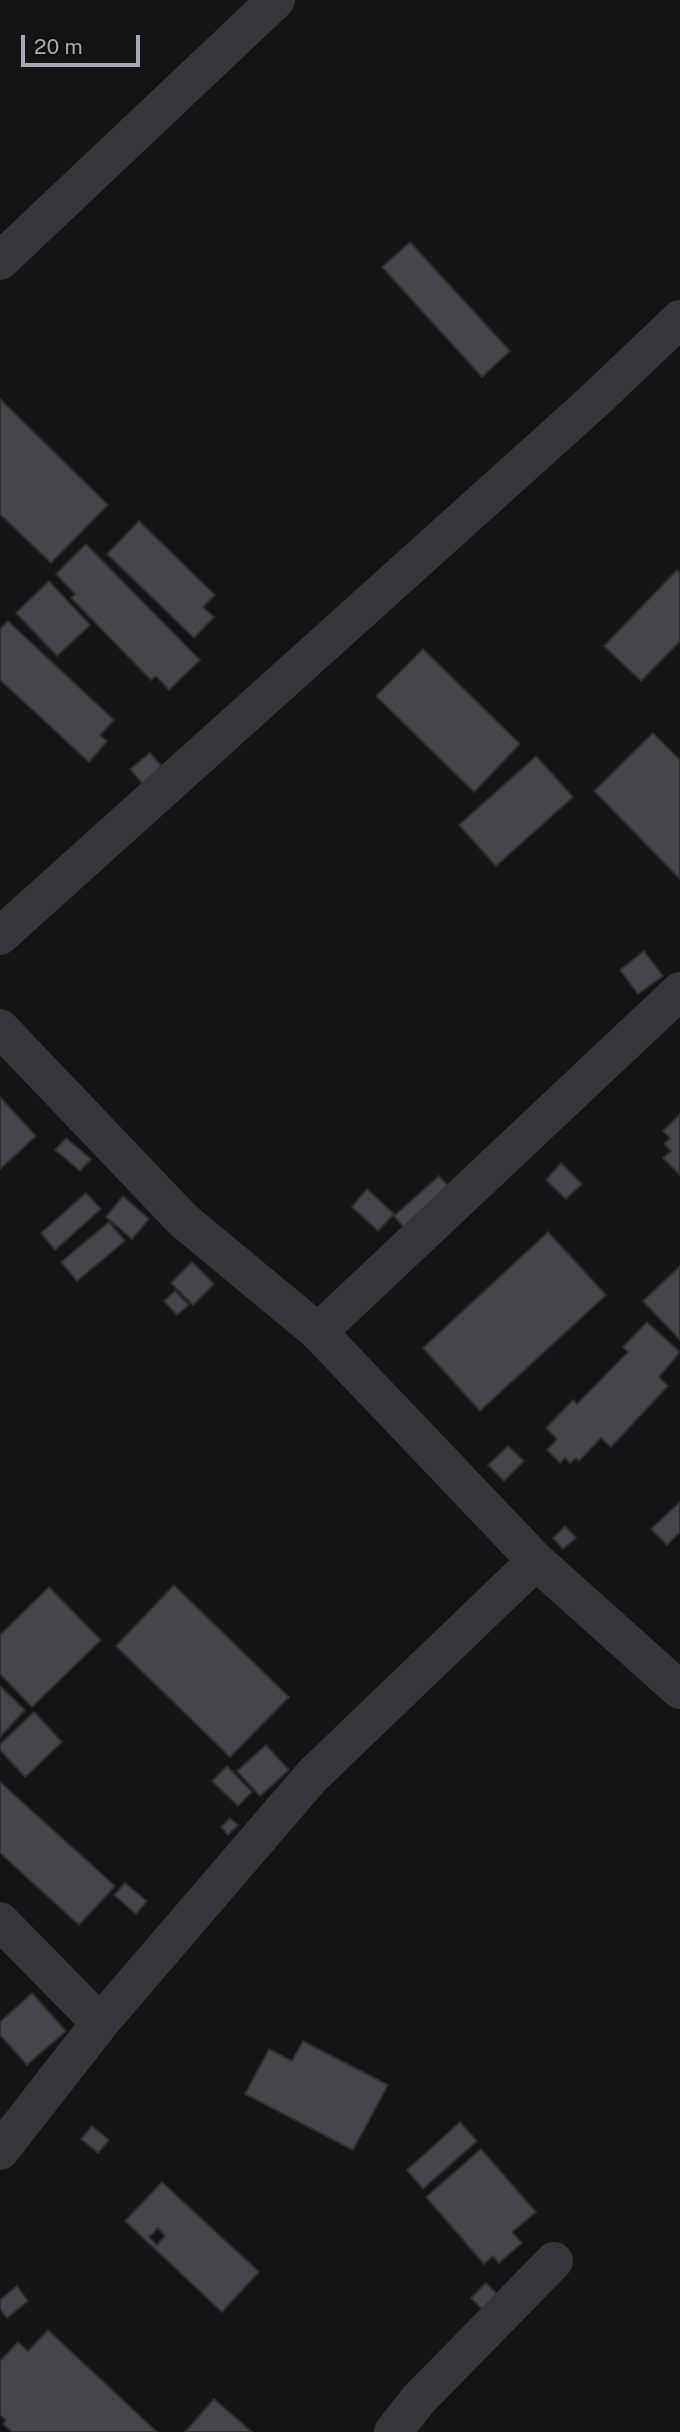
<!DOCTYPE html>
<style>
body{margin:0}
#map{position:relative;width:680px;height:2432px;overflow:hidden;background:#141415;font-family:"Public Sans",sans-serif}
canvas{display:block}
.scale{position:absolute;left:21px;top:35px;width:119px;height:32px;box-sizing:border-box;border:4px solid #a7a9b4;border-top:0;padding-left:9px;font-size:21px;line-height:24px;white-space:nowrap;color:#a7a9b4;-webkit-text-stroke:5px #0f0f10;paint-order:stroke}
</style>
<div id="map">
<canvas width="680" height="2432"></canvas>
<div class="scale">20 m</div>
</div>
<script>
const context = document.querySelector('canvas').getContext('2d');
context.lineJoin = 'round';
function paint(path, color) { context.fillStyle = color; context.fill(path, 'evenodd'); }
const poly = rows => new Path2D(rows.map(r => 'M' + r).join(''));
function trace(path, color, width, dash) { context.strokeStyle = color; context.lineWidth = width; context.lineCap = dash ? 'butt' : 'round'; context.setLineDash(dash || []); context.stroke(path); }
const building = poly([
 [410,242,510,351,482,377,382,267,410,242],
 [0,399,108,505,51,563,0,514,0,399],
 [139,521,215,595,203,607,214,617,194,638,107,554,139,521],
 [86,544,200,660,169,690,156,676,151,680,71,598,75,594,56,574,86,544],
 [677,570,680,573,680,641,641,681,604,646,677,570],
 [49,581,90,625,57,656,16,613,49,581],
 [8,621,114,720,100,735,107,741,89,762,0,680,0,629,8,621],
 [423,649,520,744,474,792,376,696,423,649],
 [653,733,680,760,680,879,594,791,653,733],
 [150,753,167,772,147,789,130,769,150,753],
 [536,756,573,797,496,866,459,825,536,756],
 [644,951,663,976,638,994,620,970,644,951],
 [0,1097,36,1136,0,1169,0,1097],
 [680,1114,680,1175,663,1158,671,1151,664,1144,670,1138,663,1131,680,1114],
 [66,1138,91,1159,80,1171,55,1150,66,1138],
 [561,1163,582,1184,566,1199,546,1180,561,1163],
 [439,1176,450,1188,404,1228,394,1216,439,1176],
 [367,1189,394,1214,378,1231,352,1207,367,1189],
 [86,1193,101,1209,55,1250,41,1233,86,1193],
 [123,1196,149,1219,132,1239,106,1217,123,1196],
 [109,1222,125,1241,77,1281,61,1262,109,1222],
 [548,1232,606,1295,480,1411,423,1348,548,1232],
 [192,1262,214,1284,193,1305,171,1283,192,1262],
 [680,1266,680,1340,643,1301,680,1266],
 [175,1291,189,1305,177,1315,164,1301,175,1291],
 [647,1322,680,1352,659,1377,668,1386,611,1447,601,1438,579,1461,576,1458,570,1463,565,1458,560,1463,547,1450,557,1439,546,1428,573,1400,577,1404,628,1352,623,1347,647,1322],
 [508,1446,524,1461,504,1481,488,1465,508,1446],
 [680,1502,680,1532,667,1545,651,1529,680,1502],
 [565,1526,576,1538,563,1549,553,1538,565,1526],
 [174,1585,289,1697,230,1757,116,1646,174,1585],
 [49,1587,101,1640,32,1707,0,1674,0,1635,49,1587],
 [0,1686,25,1710,0,1737,0,1686],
 [34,1712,62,1742,25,1777,0,1750,0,1744,34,1712],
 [266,1745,289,1770,260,1796,237,1771,266,1745],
 [227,1766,252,1792,238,1806,212,1781,227,1766],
 [0,1782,115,1886,79,1925,0,1853,0,1782],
 [230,1818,238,1825,228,1835,221,1827,230,1818],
 [125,1883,147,1901,136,1914,114,1895,125,1883],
 [32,1993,66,2031,27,2065,0,2035,0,2022,32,1993],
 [303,2041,388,2085,353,2150,245,2094,269,2049,292,2061,303,2041],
 [460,2122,477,2141,423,2189,407,2170,460,2122],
 [92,2126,109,2140,98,2153,81,2139,92,2126],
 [481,2149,536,2212,512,2232,522,2243,499,2263,493,2256,484,2264,426,2197,481,2149],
 [162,2182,259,2272,222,2312,125,2221,162,2182],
 [158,2228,165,2236,157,2245,149,2237,158,2228],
 [486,2283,499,2296,484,2311,471,2298,486,2283],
 [17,2286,28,2301,7,2318,0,2309,0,2300,17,2286],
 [48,2330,157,2432,12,2432,3,2424,6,2420,0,2415,0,2361,18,2342,28,2351,48,2330],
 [214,2399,252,2432,185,2432,214,2399]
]);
paint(building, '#46464a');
trace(building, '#2e2e31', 2);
trace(poly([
 [0,261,276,0],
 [0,936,594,401,680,319],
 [0,1028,183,1220,318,1332,536,1561,680,1690],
 [318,1332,680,991],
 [0,1921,100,2023],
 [0,2151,100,2023,312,1776,536,1561],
 [393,2432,418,2400,554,2261]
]), '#35353a', 38);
</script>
